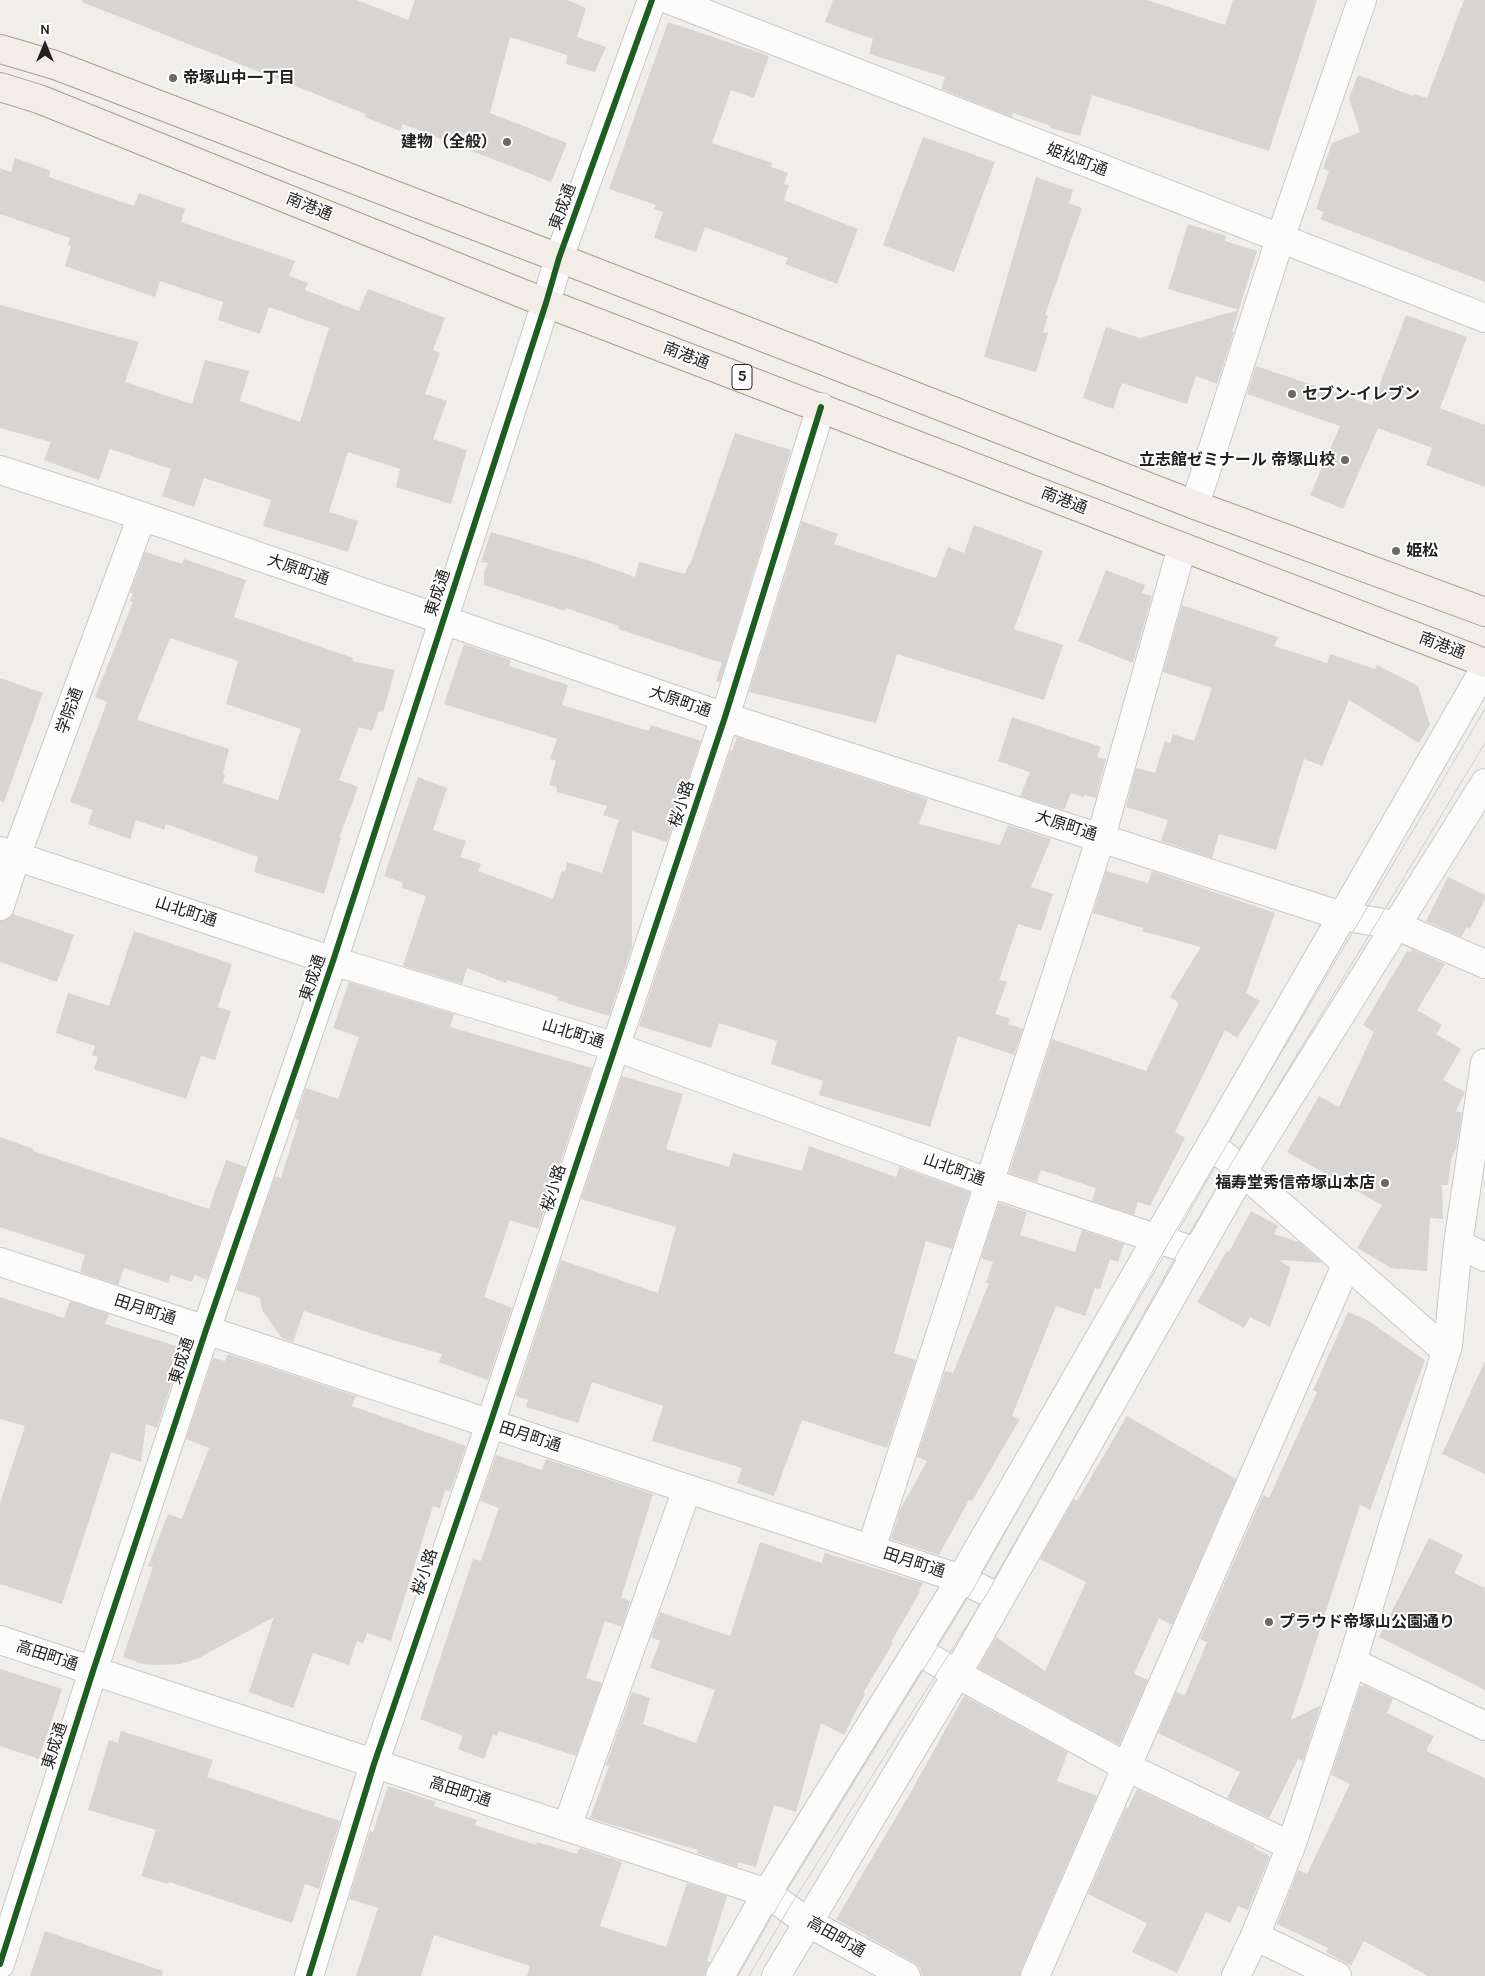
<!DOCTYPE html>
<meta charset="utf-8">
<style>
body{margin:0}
#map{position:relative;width:1485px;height:1976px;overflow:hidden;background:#f0eeeb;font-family:Karla,sans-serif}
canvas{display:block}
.north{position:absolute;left:20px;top:20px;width:50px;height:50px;-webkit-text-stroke:4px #fff;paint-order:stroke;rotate:0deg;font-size:14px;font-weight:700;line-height:20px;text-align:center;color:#222}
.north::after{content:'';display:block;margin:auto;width:18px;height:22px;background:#222;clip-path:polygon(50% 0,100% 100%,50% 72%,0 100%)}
</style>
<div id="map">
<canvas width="1485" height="1976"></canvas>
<div class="north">N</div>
</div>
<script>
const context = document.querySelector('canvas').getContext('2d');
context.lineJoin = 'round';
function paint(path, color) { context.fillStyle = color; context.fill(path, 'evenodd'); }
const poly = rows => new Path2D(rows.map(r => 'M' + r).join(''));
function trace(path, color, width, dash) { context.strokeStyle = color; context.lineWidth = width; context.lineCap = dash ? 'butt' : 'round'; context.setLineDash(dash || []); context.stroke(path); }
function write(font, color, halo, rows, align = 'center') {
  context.font = font + ' Karla,"Noto Sans JP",sans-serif'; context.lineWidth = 4; context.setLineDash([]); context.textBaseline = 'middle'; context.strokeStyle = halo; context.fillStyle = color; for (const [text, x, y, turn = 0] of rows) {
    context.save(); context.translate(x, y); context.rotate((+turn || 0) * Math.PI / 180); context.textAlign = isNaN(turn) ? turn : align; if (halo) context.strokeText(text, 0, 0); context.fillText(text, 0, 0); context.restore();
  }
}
paint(poly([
 [82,0,357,0,408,20,415,0,567,0,586,8,577,37,606,47,595,72,566,64,567,55,510,37,490,113,567,143,551,182,403,124,400,131,365,117,366,114,82,2],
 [833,0,1147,0,1225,25,1233,0,1317,0,1269,151,1092,95,1080,136,1050,128,1051,126,1013,113,1012,117,941,89,945,77,869,54,873,39,825,22],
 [1464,0,1485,0,1485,282,1320,219,1324,212,1316,209,1329,171,1323,169,1332,143,1360,132,1349,98,1358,75,1413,96,1414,94,1427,98],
 [668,22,769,56,754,98,731,90,712,143,772,163,771,167,788,173,784,184,789,185,784,200,858,229,837,284,785,264,788,258,705,227,696,252,654,238,663,212,654,209,656,205,609,189],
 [923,137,995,162,954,272,883,245],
 [15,158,51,171,49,177,134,206,139,193,185,209,181,222,295,261,289,276,308,283,305,290,359,311,368,289,445,318,433,350,440,353,425,394,447,401,433,439,467,450,451,504,396,487,400,469,348,452,329,512,358,521,348,552,263,526,271,500,204,478,194,507,162,496,171,469,110,449,99,480,44,460,51,442,0,428,0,305,139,342,125,382,192,404,205,360,249,371,240,401,300,422,329,328,269,307,260,334,218,320,223,302,160,281,155,297,65,266,71,246,68,245,70,238,0,214,0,168,11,172],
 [1036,177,1073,190,1069,203,1082,208,1045,315,1048,316,1043,332,1048,333,1036,372,984,357],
 [1188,224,1226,236,1225,241,1257,251,1239,310,1168,289],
 [1239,310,1232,331,1234,332,1217,384,1196,376,1187,404,1122,383,1113,409,1083,398,1106,327,1140,338],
 [1406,315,1467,337,1440,408,1485,425,1485,487,1426,465,1432,448,1378,428,1343,509,1310,495,1340,426,1247,394,1256,366,1372,405],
 [735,433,791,450,720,682,716,681,722,663,618,629,619,626,566,608,565,611,484,585,484,572,488,563,481,562,491,532,587,560,635,577,639,562,685,574,689,564,690,565],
 [802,521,838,534,834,544,936,578,948,547,964,553,974,525,1043,551,1014,629,1063,645,1044,700,897,654,876,723,749,692],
 [145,552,182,564,184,559,246,580,234,617,353,658,352,661,395,670,383,712,379,711,372,731,359,727,339,780,358,787,339,838,341,838,324,894,254,872,258,857,166,824,164,830,136,820,130,839,88,824,93,810,70,802,107,702,95,697,133,602,130,601,133,593,130,593],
 [170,638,238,661,226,704,301,729,278,800,223,783,225,775,223,774,229,749,137,720],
 [1106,570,1145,585,1142,593,1152,596,1133,663,1078,641],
 [1182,605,1278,637,1274,646,1327,663,1330,654,1375,669,1377,665,1418,686,1430,725,1419,743,1349,700,1322,766,1304,759,1276,850,1219,834,1212,858,1161,841,1168,820,1126,807,1136,768,1155,773,1165,741,1170,743,1173,734,1194,741,1212,688,1163,672],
 [464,644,511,660,509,666,568,685,562,705,649,731,651,725,701,741,667,842,632,831,632,947,609,1016,557,1000,558,997,508,980,506,983,467,968,462,984,403,966,426,896,402,888,403,883,384,876,418,777,447,788,433,830,466,841,460,857,481,864,478,871,553,899,562,871,565,872,567,862,602,873,619,820,603,815,607,806,557,792,557,787,549,785,556,761,550,759,557,739,444,704],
 [0,678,43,693,4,802,0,801],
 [1012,717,1101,747,1097,757,1106,759,1096,798,1084,795,1083,797,1071,793,1064,810,1020,796,1030,772,998,761],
 [737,737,928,799,919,824,1000,845,1008,825,1051,839,1031,887,1053,894,1041,931,1018,924,999,980,1007,982,995,1014,1010,1019,1008,1024,1023,1029,1014,1055,958,1036,930,1127,819,1095,823,1081,771,1064,777,1041,719,1023,711,1048,639,1026,730,751,732,751],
 [1106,871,1148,883,1152,871,1275,913,1246,993,1260,1001,1237,1038,1225,1030,1175,1132,1185,1138,1150,1206,1138,1202,1134,1215,1092,1201,1096,1188,1041,1170,1037,1182,1009,1173,1052,1039,1146,1071,1179,1003,1170,997,1201,947,1142,931,1143,928,1093,913],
 [1448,877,1485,895,1485,899,1470,929,1467,927,1461,937,1426,921],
 [13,914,74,935,57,982,0,962,0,921,10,918],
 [134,931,232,964,218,1007,231,1011,215,1060,201,1056,186,1099,94,1069,98,1057,92,1055,95,1046,56,1033,68,993,109,1006],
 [1412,949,1445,964,1417,1010,1442,1025,1436,1034,1461,1049,1443,1080,1465,1092,1456,1111,1462,1113,1456,1149,1451,1159,1448,1185,1442,1185,1443,1219,1430,1218,1427,1271,1391,1268,1357,1248,1382,1205,1287,1152,1319,1096,1339,1107,1374,1032,1363,1025,1407,951,1410,952],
 [349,982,454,1014,450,1027,592,1068,538,1229,510,1220,484,1297,512,1308,488,1380,439,1362,442,1354,373,1334,304,1311,293,1342,282,1338,262,1310,260,1298,236,1290,275,1176,281,1178,299,1120,295,1119,306,1088,338,1099,359,1037,333,1028],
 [622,1076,683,1094,666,1149,729,1167,733,1153,802,1171,809,1146,896,1177,900,1167,970,1192,952,1249,926,1241,894,1353,916,1360,887,1448,802,1420,774,1496,737,1483,742,1468,652,1441,663,1406,592,1382,578,1423,526,1407,528,1400,516,1396,561,1260,658,1293,676,1227,581,1199],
 [0,1137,34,1149,33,1151,209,1209,226,1160,246,1167,207,1280,195,1275,192,1282,171,1275,168,1283,124,1268,118,1285,80,1272,85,1255,0,1227],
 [999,1203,1027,1212,1020,1235,1075,1252,1082,1230,1124,1244,1118,1262,1110,1259,1100,1289,1095,1288,1085,1316,1056,1306,1012,1416,1020,1419,972,1501,969,1500,939,1555,891,1539,900,1510,927,1461,917,1457,945,1371,953,1373,989,1283,986,1283,993,1262,981,1258],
 [1251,1211,1278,1226,1274,1234,1299,1242,1323,1263,1279,1260,1291,1268,1270,1327,1250,1317,1244,1328,1197,1302,1227,1251,1229,1252],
 [0,1297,64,1318,70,1301,109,1314,105,1324,183,1348,157,1428,146,1424,141,1462,111,1452,62,1604,0,1584,0,1503,25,1426,0,1419],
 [1348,1312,1367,1320,1425,1360,1370,1510,1360,1505,1291,1720,1321,1705,1303,1761,1298,1759,1269,1818,1227,1798,1240,1772,1158,1733,1176,1692,1185,1695,1207,1642,1200,1639,1263,1495,1269,1498,1317,1392,1313,1390],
 [228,1354,356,1396,352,1406,466,1446,450,1492,445,1490,440,1508,433,1506,391,1641,367,1633,363,1644,357,1641,349,1665,313,1653,293,1708,249,1692,274,1617,197,1659,180,1664,155,1665,143,1664,123,1657,153,1567,148,1566,168,1514,182,1519,209,1448,186,1439,213,1358,225,1361],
 [1485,1361,1485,1474,1442,1454],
 [1127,1416,1236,1479,1172,1625,1159,1618,1134,1674,1148,1680,1119,1745,978,1668,996,1637,1045,1671,1086,1582,1040,1559,1074,1499,1077,1501],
 [496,1455,542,1470,546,1459,653,1494,621,1598,630,1601,622,1627,605,1621,586,1678,602,1683,576,1756,499,1731,497,1736,493,1734,484,1759,458,1749,463,1736,420,1719,473,1559,481,1561,499,1508,480,1501],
 [1429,1538,1463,1555,1454,1573,1485,1588,1485,1690,1379,1637],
 [760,1542,822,1563,825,1553,923,1583,919,1591,920,1592,891,1642,893,1643,863,1693,865,1694,844,1735,821,1723,796,1812,774,1805,756,1867,738,1862,737,1867,697,1853,698,1850,590,1818,609,1766,606,1765,632,1692,650,1698,643,1724,696,1743,715,1690,650,1668,660,1641,651,1637,660,1612,730,1636],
 [0,1669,62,1689,39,1759,0,1746],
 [1364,1685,1393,1699,1387,1713,1434,1736,1426,1751,1485,1778,1485,1976,1428,1976,1364,1941,1351,1966,1326,1952,1328,1948,1277,1924,1298,1870,1307,1874,1350,1784,1331,1775,1360,1687],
 [964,1696,1068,1752,1057,1781,1097,1796,1021,1970,1020,1976,922,1976,920,1968,913,1962,836,1919,908,1797],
 [121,1731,213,1760,207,1777,340,1821,319,1889,305,1884,292,1923,169,1882,168,1884,141,1876,156,1830,88,1810,109,1740,118,1743],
 [388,1786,436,1802,434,1806,477,1820,475,1825,536,1845,537,1842,577,1854,580,1848,622,1862,600,1926,666,1947,687,1883,727,1896,707,1961,710,1962,704,1976,527,1976,530,1966,434,1935,421,1976,356,1976,378,1908,349,1899,370,1831,373,1832],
 [1137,1789,1255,1846,1254,1848,1270,1856,1248,1910,1238,1906,1230,1923,1206,1912,1177,1973,1132,1952,1147,1923,1088,1894,1126,1807,1128,1808],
 [45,1931,163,1971,162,1976,30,1976]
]), '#d7d4d2');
const minor = poly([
 [670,0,1485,318],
 [0,470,115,507,725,717,1342,916,1395,925,1485,964],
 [1195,505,1280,239,1362,0],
 [0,851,333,961,616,1047,990,1183,1197,1252],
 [0,906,16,856,142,516],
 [1211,1144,1446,1351],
 [1458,1244,1485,1257],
 [0,1262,961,1579,1000,1598],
 [871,1549,1101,837,1182,547],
 [0,1640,767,1893,807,1922,906,1976],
 [917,1650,957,1674,1127,1767,1291,1846],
 [1352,1662,1485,1726],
 [567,1827,687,1489],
 [1255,1936,1337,1976],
 [0,1964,93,1671,206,1330,333,961,546,303,559,258,652,0],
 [309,1976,374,1764,490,1424,725,717,821,407],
 [720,1976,767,1893,961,1579,1485,668],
 [776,1976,957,1674,1243,1171,1485,783],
 [1035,1976,1347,1263],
 [1236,1976,1255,1936,1291,1846,1352,1662,1448,1345,1458,1244,1485,1063]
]);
const major = poly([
 [0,49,55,65,559,258,1195,505,1485,612],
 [0,87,39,99,546,303,1485,663]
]);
trace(minor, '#c9c8c7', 30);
trace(major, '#a79c86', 30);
trace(minor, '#fdfcfc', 28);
trace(major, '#f3ede7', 28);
trace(poly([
 [738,1976,780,1902,975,1586,1169,1242,1485,709],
 [749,1976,789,1908,988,1592,1181,1247,1485,743]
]), '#ccc', 1);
trace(poly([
 [0,1964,93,1671,206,1330,333,961,546,303,559,258,652,0],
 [309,1976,374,1764,490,1424,725,717,821,407]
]), '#1b5e20', 6);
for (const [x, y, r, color] of [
 [173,78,5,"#6a6968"],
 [507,142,5,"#6a6968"],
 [1292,394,5,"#6a6968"],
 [1345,460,5,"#6a6968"],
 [1396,551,5,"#6a6968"],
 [1385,1183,5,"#6a6968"],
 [1269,1622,5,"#6a6968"]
]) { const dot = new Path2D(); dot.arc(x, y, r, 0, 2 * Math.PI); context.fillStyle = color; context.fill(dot); trace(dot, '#fff', 2); }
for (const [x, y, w] of [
 [742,377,20]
]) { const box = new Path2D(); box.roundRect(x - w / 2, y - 12.5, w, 25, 4); context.fillStyle = '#fff'; context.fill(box); trace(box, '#222', 1); }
write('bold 15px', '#222', null, [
 ["5",742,377]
]);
write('bold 16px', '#222', '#fff', [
 ["帝塚山中一丁目",183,78],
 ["建物（全般）",497,142,"right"],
 ["セブン-イレブン",1302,394],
 ["立志館ゼミナール 帝塚山校",1335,460,"right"],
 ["姫松",1406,551],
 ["福寿堂秀信帝塚山本店",1375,1183,"right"],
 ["プラウド帝塚山公園通り",1279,1622]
], 'left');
write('16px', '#222', '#fff', [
 ["姫松町通",1077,160,21],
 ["南港通",309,207,22],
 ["東成通",563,207,-70],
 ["南港通",686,356,21],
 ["南港通",1064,501,21],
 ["大原町通",298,570,19],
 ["東成通",438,593,-72],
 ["南港通",1442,646,21],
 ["大原町通",680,702,19],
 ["学院通",70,711,-70],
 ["桜小路",682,804,-72],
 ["大原町通",1066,826,18],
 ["山北町通",186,912,18],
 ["東成通",313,978,-71],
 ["山北町通",573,1034,17],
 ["山北町通",954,1170,20],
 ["桜小路",554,1188,-72],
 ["田月町通",145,1310,18],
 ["東成通",182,1361,-72],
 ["田月町通",530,1437,18],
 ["田月町通",914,1563,18],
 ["桜小路",425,1572,-71],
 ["高田町通",47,1656,18],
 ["東成通",55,1746,-72],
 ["高田町通",460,1792,18],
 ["高田町通",836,1937,30]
]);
</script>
